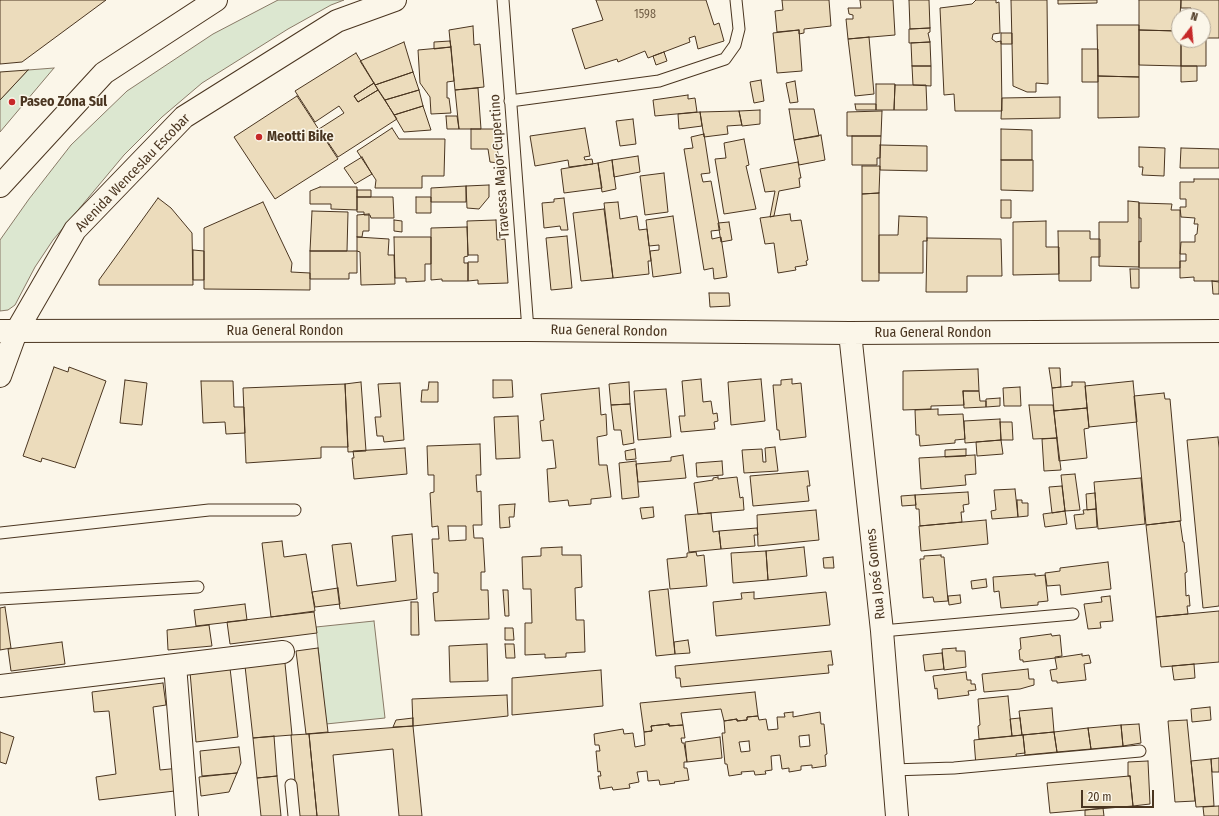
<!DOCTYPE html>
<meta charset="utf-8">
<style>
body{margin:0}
#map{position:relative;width:1219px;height:816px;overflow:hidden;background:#fbf6e9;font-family:"Fira Sans Condensed",sans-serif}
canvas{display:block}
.north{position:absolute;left:1171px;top:8px;width:40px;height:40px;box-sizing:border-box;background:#fbf6e9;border:1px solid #b4a999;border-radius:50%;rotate:16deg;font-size:11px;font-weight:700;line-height:16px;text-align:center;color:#4a3520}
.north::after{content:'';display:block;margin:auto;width:14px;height:18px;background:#c62828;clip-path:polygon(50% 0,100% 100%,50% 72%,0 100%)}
.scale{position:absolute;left:1081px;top:790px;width:73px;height:18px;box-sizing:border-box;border:2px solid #4a3520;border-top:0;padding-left:5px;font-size:12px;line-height:14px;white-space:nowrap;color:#4a3520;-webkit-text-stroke:3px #fbf6e9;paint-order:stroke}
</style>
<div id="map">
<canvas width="1219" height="816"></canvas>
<div class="north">N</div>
<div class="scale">20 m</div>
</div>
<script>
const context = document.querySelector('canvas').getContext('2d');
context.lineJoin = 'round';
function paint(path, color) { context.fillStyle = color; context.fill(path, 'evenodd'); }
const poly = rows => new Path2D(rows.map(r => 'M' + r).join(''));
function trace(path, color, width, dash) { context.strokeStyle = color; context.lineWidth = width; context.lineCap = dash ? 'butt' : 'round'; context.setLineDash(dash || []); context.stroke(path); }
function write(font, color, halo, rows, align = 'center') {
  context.font = font + ' "Fira Sans Condensed",sans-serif'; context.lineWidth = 3; context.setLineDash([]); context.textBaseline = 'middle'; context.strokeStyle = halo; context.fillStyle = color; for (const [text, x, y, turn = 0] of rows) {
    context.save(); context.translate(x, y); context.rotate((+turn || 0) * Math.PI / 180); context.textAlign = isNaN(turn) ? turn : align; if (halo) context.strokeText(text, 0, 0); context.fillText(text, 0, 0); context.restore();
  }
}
const green = poly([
 [278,0,344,0,331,5,288,29,202,83,162,117,124,155,53,240,35,267,15,305,8,310,0,311,0,240,29,199,71,145,127,91,213,34,278,0],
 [54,68,0,132,0,100,28,70,54,68],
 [374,621,385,718,326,724,316,627,374,621]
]);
paint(green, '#dce7d0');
trace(green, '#887966', 1);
const building = poly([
 [0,0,106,0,22,62,0,64,0,0],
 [596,0,706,0,714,25,719,23,724,41,698,49,695,36,689,38,690,42,648,58,645,51,618,62,617,59,585,69,572,29,603,20,596,0],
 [782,0,829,0,831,26,804,29,804,33,799,34,799,30,777,32,775,11,783,10,782,0],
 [860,0,893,0,895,35,848,39,846,19,853,19,853,15,849,14,848,8,861,8,860,0],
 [909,0,929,0,930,28,910,29,909,0],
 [976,0,996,0,996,3,999,2,1000,33,993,34,992,39,996,42,1001,41,1002,111,955,111,954,94,944,95,940,8,972,4,976,0],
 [1011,0,1047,0,1048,84,1036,83,1036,92,1027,92,1013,86,1011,0],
 [1058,0,1097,0,1097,3,1058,4,1058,0],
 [1139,0,1181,0,1179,31,1139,30,1139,0],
 [1181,0,1219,0,1219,38,1206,38,1206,66,1181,66,1181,40,1203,40,1203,16,1191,16,1191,8,1181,8,1181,0],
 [1097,25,1139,25,1139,77,1098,76,1097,25],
 [473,26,474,45,480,44,484,87,455,90,449,30,473,26],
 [930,28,930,32,928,33,930,42,909,43,909,29,930,28],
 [799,30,802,71,777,73,773,33,799,30],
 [1139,30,1179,31,1179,40,1181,40,1181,66,1139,65,1139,30],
 [1001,33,1012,33,1012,44,1001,44,1001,33],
 [869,37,874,94,855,96,848,39,869,37],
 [450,41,451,47,434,49,434,42,450,41],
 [404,42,413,72,375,85,360,61,404,42],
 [930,42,931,66,912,66,911,43,930,42],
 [451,47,454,81,447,82,447,98,449,98,451,113,431,114,430,97,420,83,418,50,451,47],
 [1082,49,1098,49,1098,82,1082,82,1082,49],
 [664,52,667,61,656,65,653,56,664,52],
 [356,53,374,83,354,96,358,102,378,90,397,119,338,157,319,129,344,113,339,106,315,122,295,91,356,53],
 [912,66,931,66,931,86,913,85,912,66],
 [1181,66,1197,66,1197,81,1181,82,1181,66],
 [28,70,0,100,0,72,28,70],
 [413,72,419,90,385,100,375,85,413,72],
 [1098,76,1139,77,1139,117,1098,118,1098,76],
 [761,80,764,101,754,103,750,82,761,80],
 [795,81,798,102,790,103,786,83,795,81],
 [374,83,378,90,358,102,354,96,374,83],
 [876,84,895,84,894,110,876,110,876,84],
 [895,85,926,85,927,110,894,110,895,85],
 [478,88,481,129,459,129,455,90,478,88],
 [419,90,423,106,394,115,385,100,419,90],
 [688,95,688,99,695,98,697,112,655,116,653,100,688,95],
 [297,96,338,159,275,199,234,137,297,96],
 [1060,97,1060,118,1001,119,1002,98,1060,97],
 [855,104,876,104,876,110,856,110,855,104],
 [423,106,431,130,404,132,394,115,423,106],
 [789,109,814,109,819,136,794,140,789,109],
 [760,110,760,124,742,126,739,111,760,110],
 [739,111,742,125,727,126,728,134,704,137,700,112,739,111],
 [882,111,881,136,847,136,847,112,882,111],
 [700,112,702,126,679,129,678,114,700,112],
 [446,116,457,116,459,129,447,129,446,116],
 [633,119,636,144,620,146,616,121,633,119],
 [392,128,399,139,445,139,444,176,422,176,422,188,375,188,376,180,357,151,392,128],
 [585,128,590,156,584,157,585,160,592,159,593,164,569,167,568,160,535,166,530,136,585,128],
 [471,129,495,129,499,163,490,162,488,149,471,149,471,129],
 [1001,129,1032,130,1032,160,1001,160,1001,129],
 [704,134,710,173,701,174,703,182,711,181,720,230,711,231,712,239,721,237,727,277,714,279,713,268,704,270,684,149,693,148,691,137,704,134],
 [821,135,825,160,799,165,794,140,821,135],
 [852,136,881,136,880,158,877,158,877,165,852,165,852,136],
 [744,139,749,165,746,166,756,209,724,214,715,159,726,158,724,143,744,139],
 [880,145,927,146,927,171,880,170,880,145],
 [1139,147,1165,148,1164,176,1142,175,1143,167,1139,167,1139,147],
 [1181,148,1219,149,1219,168,1180,168,1181,148],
 [638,156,640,172,614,177,612,160,638,156],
 [362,157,372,174,355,184,344,168,362,157],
 [612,160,616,189,602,192,598,163,612,160],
 [1001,160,1033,160,1033,191,1001,190,1001,160],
 [798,162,801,178,799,178,800,187,779,191,774,216,770,217,775,191,765,192,760,169,798,162],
 [598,163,602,188,564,193,561,169,598,163],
 [862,166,880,166,879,193,862,194,862,166],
 [664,173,668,212,645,215,640,176,664,173],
 [1194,179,1219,179,1219,281,1194,281,1194,277,1180,278,1180,261,1186,261,1186,254,1180,254,1181,242,1195,242,1195,235,1197,234,1198,224,1194,224,1195,218,1181,217,1180,207,1186,207,1186,199,1180,199,1180,182,1194,182,1194,179],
 [489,185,489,197,479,209,467,208,466,186,489,185],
 [466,186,466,202,431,202,431,188,466,186],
 [320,187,357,187,357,210,331,209,331,204,310,204,310,191,320,187],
 [357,190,371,190,371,197,357,197,357,190],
 [879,193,879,281,862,281,862,194,879,193],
 [357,197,393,197,394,218,371,218,370,215,364,215,364,212,357,212,357,197],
 [416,197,431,197,431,213,416,213,416,197],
 [158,198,171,208,192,233,193,285,99,285,99,280,158,198],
 [564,198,568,230,561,230,560,226,544,228,542,203,554,202,554,199,564,198],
 [1001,200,1011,200,1011,218,1001,218,1001,200],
 [1128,201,1139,202,1139,267,1099,266,1099,222,1128,222,1128,201],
 [263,202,292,263,291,272,310,273,310,290,204,289,204,228,263,202],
 [618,202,620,219,637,216,639,230,647,229,651,261,648,261,649,274,613,278,604,203,618,202],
 [1139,203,1172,204,1171,210,1180,210,1180,268,1139,268,1139,241,1141,242,1141,218,1139,218,1139,203],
 [604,209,613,278,581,281,573,213,604,209],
 [312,211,348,212,347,251,310,251,312,211],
 [369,214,369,231,363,231,362,237,357,237,357,215,369,214],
 [790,214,791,221,801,220,808,260,806,261,807,265,795,267,796,270,778,273,774,243,765,244,760,218,790,214],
 [673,216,681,273,653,277,650,251,659,250,659,245,649,246,646,220,673,216],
 [899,216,927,217,927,241,923,241,923,273,879,273,879,235,898,235,899,216],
 [394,220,402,221,402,232,394,231,394,220],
 [496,220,497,240,505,239,508,283,478,284,478,280,468,281,468,262,478,262,478,255,468,255,467,221,496,220],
 [1046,221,1046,247,1059,247,1059,274,1013,275,1013,222,1046,221],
 [729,222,732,240,721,242,718,223,729,222],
 [467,227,468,256,464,257,464,263,468,263,468,281,442,281,442,279,431,280,431,228,467,227],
 [1058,231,1090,231,1090,239,1100,239,1100,257,1091,257,1091,281,1059,281,1058,231],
 [567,236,572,288,551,290,546,238,567,236],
 [357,237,389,239,388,255,394,255,395,284,361,285,360,252,357,251,357,237],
 [394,237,431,237,431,264,425,264,425,281,406,282,406,278,395,278,394,237],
 [927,238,1001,239,1002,276,967,276,967,292,926,292,927,238],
 [193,250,204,251,204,280,193,280,193,250],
 [310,251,357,251,357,273,349,273,349,279,310,279,310,251],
 [1130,269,1139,269,1139,288,1131,288,1130,269],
 [1212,281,1219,282,1219,294,1213,294,1212,281],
 [709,293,729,293,730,306,710,307,709,293],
 [54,367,68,372,69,367,106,381,75,468,42,458,41,462,23,456,54,367],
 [1049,368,1060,368,1061,387,1052,388,1049,368],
 [978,369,979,391,963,391,964,405,931,406,931,409,903,410,903,371,978,369],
 [701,379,703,402,711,401,713,414,717,413,718,421,714,422,715,429,681,432,679,416,685,416,682,381,701,379],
 [761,379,765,421,731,425,728,382,761,379],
 [792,379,792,384,801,383,806,437,780,440,779,430,777,430,773,385,781,385,781,380,792,379],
 [125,380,147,383,142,425,120,423,125,380],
 [493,380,512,380,513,397,493,398,493,380],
 [201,381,233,381,234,407,244,407,245,433,226,434,225,422,203,423,201,381],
 [1133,381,1137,422,1089,427,1085,386,1133,381],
 [361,382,366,451,348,452,345,384,361,382],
 [429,382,438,382,438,402,421,402,422,390,428,390,429,382],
 [629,382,630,404,611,405,609,384,629,382],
 [1072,382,1085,382,1087,408,1054,411,1052,388,1072,386,1072,382],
 [400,383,404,440,384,442,383,436,377,436,375,417,381,417,378,384,400,383],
 [345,384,348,447,321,447,321,458,246,463,243,388,345,384],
 [1020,387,1021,406,1004,406,1003,388,1020,387],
 [599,388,601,415,606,414,607,435,597,437,599,465,607,465,611,497,591,499,591,504,569,506,568,500,549,502,547,469,556,468,553,440,542,441,540,421,544,420,541,394,599,388],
 [666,389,671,437,638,440,634,391,666,389],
 [963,391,979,391,980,401,986,401,986,407,964,408,963,391],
 [1164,393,1165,399,1170,399,1181,521,1146,525,1134,396,1164,393],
 [1000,398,1000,406,986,407,986,399,1000,398],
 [630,404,634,443,623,445,621,430,614,430,611,405,630,404],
 [1029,405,1053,405,1057,438,1033,439,1029,405],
 [1087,408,1089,428,1084,429,1087,458,1059,461,1054,411,1087,408],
 [938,409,938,415,963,414,965,439,955,440,955,443,920,446,919,435,916,435,915,410,938,409],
 [518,416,520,458,496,459,494,417,518,416],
 [1000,419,1001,440,965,443,964,421,1000,419],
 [1000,422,1012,422,1013,440,1001,440,1000,422],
 [1218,437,1219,448,1219,606,1203,608,1187,440,1218,437],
 [1057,438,1061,470,1044,471,1042,439,1057,438],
 [1001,440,1003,454,977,456,976,442,1001,440],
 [480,444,481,475,476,475,477,492,481,491,482,525,473,525,474,538,483,538,485,572,481,572,481,590,488,590,489,619,435,621,433,593,438,592,438,573,434,573,432,539,439,539,438,526,432,527,430,493,434,492,434,475,428,475,427,446,480,444],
 [775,447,778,471,744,473,742,450,762,449,763,462,766,462,765,448,775,447],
 [405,448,407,474,354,479,352,458,354,458,353,451,405,448],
 [635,449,636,459,626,460,625,451,635,449],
 [966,449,966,456,945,457,945,450,966,449],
 [683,455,686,478,638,482,636,464,671,461,671,457,683,455],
 [975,455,976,474,965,475,966,485,921,489,919,458,975,455],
 [636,461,639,497,622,499,619,463,636,461],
 [722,461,723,475,697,477,696,463,722,461],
 [808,471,810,486,807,486,809,501,753,506,750,476,808,471],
 [1075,474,1080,510,1065,511,1061,475,1075,474],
 [718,477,718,479,737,477,740,498,743,497,744,510,698,514,694,483,713,480,713,478,718,477],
 [1141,478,1145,524,1098,529,1094,482,1141,478],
 [1062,486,1065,511,1052,513,1049,487,1062,486],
 [1015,489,1018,517,992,519,991,511,996,510,994,490,1015,489],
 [968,492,969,504,963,505,964,512,961,512,962,522,920,526,919,509,916,509,915,495,968,492],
 [1095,493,1096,509,1087,510,1086,494,1095,493],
 [915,495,916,505,902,506,901,496,915,495],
 [1017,500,1022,500,1022,503,1028,503,1028,516,1018,517,1017,500],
 [515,504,514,517,509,517,510,527,500,528,499,505,515,504],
 [653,507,654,517,642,519,640,508,653,507],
 [1096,509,1097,527,1076,529,1074,515,1084,514,1083,510,1096,509],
 [816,510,819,540,758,546,757,515,816,510],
 [1065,511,1067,524,1045,527,1043,514,1065,511],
 [711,513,713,532,719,531,721,549,689,552,685,515,711,513],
 [986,520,988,544,921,551,919,526,986,520],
 [1180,521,1183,542,1184,542,1187,572,1185,573,1186,596,1189,595,1190,606,1187,606,1188,614,1156,617,1146,525,1180,521],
 [448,526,466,526,466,540,449,541,448,526],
 [757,528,758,535,754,535,755,546,721,549,719,531,757,528],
 [412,534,417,599,340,609,332,545,351,543,357,586,396,581,392,536,412,534],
 [282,541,284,557,306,554,315,611,271,617,262,543,282,541],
 [562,547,562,555,581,555,582,587,575,588,576,620,584,620,585,652,566,653,566,657,545,658,545,654,525,655,525,623,532,623,531,589,523,589,522,557,541,556,541,548,562,547],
 [804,547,807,576,768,580,766,551,804,547],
 [766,551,768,580,733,583,731,553,766,551],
 [696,552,697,556,704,555,707,586,670,589,667,559,687,557,687,553,696,552],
 [941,555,941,557,944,557,948,601,934,602,933,597,923,598,920,559,924,559,924,556,941,555],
 [833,557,834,568,824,568,823,558,833,557],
 [1108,562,1111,589,1061,595,1060,585,1047,586,1045,573,1060,571,1060,568,1108,562],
 [1035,574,1035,576,1045,575,1048,601,1038,602,1038,605,1001,608,999,591,994,592,993,577,1035,574],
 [986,579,987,587,972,589,971,581,986,579],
 [338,588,340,604,315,607,312,592,338,588],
 [668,589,675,654,656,656,649,591,668,589],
 [503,590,508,590,509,616,505,616,503,590],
 [754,592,754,599,826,592,830,625,716,636,713,602,742,599,741,593,754,592],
 [960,595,961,603,949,605,948,596,960,595],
 [1110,596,1113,621,1100,622,1101,628,1088,629,1084,604,1102,602,1101,597,1110,596],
 [411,602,418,602,419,635,411,635,411,602],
 [245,604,247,620,196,626,194,610,245,604],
 [5,607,11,648,0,650,0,608,5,607],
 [1219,611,1219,662,1161,667,1156,617,1219,611],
 [314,612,317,633,230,644,227,622,314,612],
 [209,625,212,646,168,650,167,630,209,625],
 [505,628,513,628,514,640,505,640,505,628],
 [1051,634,1052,636,1060,635,1062,656,1055,657,1055,658,1023,662,1023,660,1020,660,1019,650,1021,649,1020,638,1051,634],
 [688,640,690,653,675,654,674,642,688,640],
 [62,642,65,664,11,671,8,649,62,642],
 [487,644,488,681,450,682,449,646,487,644],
 [505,644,514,644,515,658,506,658,505,644],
 [318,648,328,732,306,734,296,651,318,648],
 [956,648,956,651,965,651,966,667,944,670,942,649,956,648],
 [831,651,833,665,828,665,829,673,681,687,680,678,676,678,675,666,831,651],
 [284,653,292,735,253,738,244,657,284,653],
 [942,653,944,669,925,671,923,655,942,653],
 [1082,654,1082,656,1089,655,1091,663,1084,664,1086,680,1057,683,1057,681,1052,681,1050,670,1057,669,1055,658,1082,654],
 [1194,664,1195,678,1174,680,1172,666,1194,664],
 [230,668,238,737,196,742,190,672,230,668],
 [1028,669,1029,679,1034,679,1034,685,1020,689,984,692,982,674,1028,669],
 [601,670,603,706,512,715,512,678,601,670],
 [966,672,967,680,971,680,971,684,975,684,976,690,968,691,969,695,938,699,937,688,935,689,933,676,966,672],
 [163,683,166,705,153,707,160,770,180,768,183,790,99,800,96,777,116,774,109,711,94,712,92,692,163,683],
 [755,692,758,716,747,717,747,720,737,721,737,719,724,721,721,709,681,713,683,725,669,726,669,724,651,726,652,731,644,732,640,703,755,692],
 [507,695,508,716,413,726,412,699,507,695],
 [1008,696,1012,736,979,739,978,726,980,725,978,699,1008,696],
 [1210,707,1211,720,1192,722,1191,709,1210,707],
 [1052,708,1054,732,1022,735,1019,711,1052,708],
 [793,712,793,717,820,712,821,724,824,724,827,754,825,755,826,766,812,768,812,765,801,766,801,770,789,772,789,768,782,769,780,755,771,756,772,770,765,771,766,774,755,775,754,771,741,772,742,774,729,776,727,764,725,764,722,733,725,733,724,721,737,719,737,721,747,720,747,717,758,716,759,720,766,719,768,730,778,729,777,717,785,717,784,713,793,712],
 [809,735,810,746,800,747,799,736,809,735],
 [749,741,750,751,741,752,739,742,749,741],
 [413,718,413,726,393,727,396,720,413,718],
 [1020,718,1022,735,1012,736,1010,719,1020,718],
 [1187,720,1195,801,1175,802,1168,721,1187,720],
 [669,724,669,726,683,725,685,738,681,738,682,743,684,743,687,762,684,762,684,768,687,768,689,780,674,782,675,783,660,785,659,780,648,781,647,771,637,772,639,782,629,784,630,788,613,790,612,787,600,789,598,776,601,776,600,771,598,772,596,751,600,751,599,745,595,745,594,734,623,729,624,734,633,733,635,747,645,745,644,732,652,731,651,726,669,724],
 [1139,724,1141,743,1123,746,1121,725,1139,724],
 [1121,725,1123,746,1091,749,1088,728,1121,725],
 [413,726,422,816,399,816,393,749,333,755,339,816,317,816,309,734,413,726],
 [1088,728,1091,749,1057,752,1054,732,1088,728],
 [0,732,14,737,6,764,0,762,0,732],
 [1054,732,1057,752,1025,755,1023,735,1054,732],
 [309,734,317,816,298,816,291,735,309,734],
 [1023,735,1025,753,1016,754,1017,761,976,766,974,740,1023,735],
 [274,736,277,776,257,778,253,738,274,736],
 [720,737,722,758,687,762,685,742,720,737],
 [239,747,241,763,237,773,202,776,200,751,239,747],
 [1219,758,1219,772,1212,772,1211,759,1219,758],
 [1211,759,1214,806,1196,807,1191,761,1211,759],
 [1148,761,1150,804,1133,806,1130,776,1128,776,1128,762,1148,761],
 [237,773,229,792,201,796,199,777,237,773],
 [277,776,281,816,261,816,257,778,277,776],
 [1130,776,1133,806,1050,813,1047,783,1130,776],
 [1219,806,1219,816,1204,816,1203,807,1219,806],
 [1103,808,1104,816,1085,816,1085,810,1103,808]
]);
paint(building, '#ecdcbc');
trace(building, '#4a3520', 1);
const service = poly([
 [503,0,528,330],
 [510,101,659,81,725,59,735,45,739,29,736,0],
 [0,533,209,510,295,510],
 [0,599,198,587],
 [882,631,1073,614],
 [892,770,954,768,1140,751],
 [291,785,294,816]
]);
const minor = poly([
 [0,331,528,330,850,333,1219,331],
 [850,333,882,631,897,816],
 [175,665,187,816],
 [0,686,283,652]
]);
const secondary = poly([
 [0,186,104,73,216,0],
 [0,376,16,332,75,230,184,117,337,21,395,0]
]);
trace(service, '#4a3520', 13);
trace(minor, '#4a3520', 24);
trace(secondary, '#4a3520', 24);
trace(service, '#fbf6e9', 11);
trace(minor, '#fbf6e9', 22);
trace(secondary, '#fbf6e9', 22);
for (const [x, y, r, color] of [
 [12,102,4,"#c62828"],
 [259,137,4,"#c62828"]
]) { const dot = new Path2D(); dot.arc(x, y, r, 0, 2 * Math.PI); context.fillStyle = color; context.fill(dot); trace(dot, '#fbf6e9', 1.5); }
write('12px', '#725f47', null, [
 ["1598",645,15]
]);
write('bold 14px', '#4a3520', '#fbf6e9', [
 ["Paseo Zona Sul",20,102],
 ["Meotti Bike",267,137]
], 'left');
write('14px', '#4a3520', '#fbf6e9', [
 ["Travessa Major Cupertino",500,166,-94],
 ["Avenida Wenceslau Escobar",133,173,-46],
 ["Rua General Rondon",285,331],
 ["Rua General Rondon",609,331,1],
 ["Rua General Rondon",933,333],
 ["Rua José Gomes",876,574,-96]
]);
</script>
